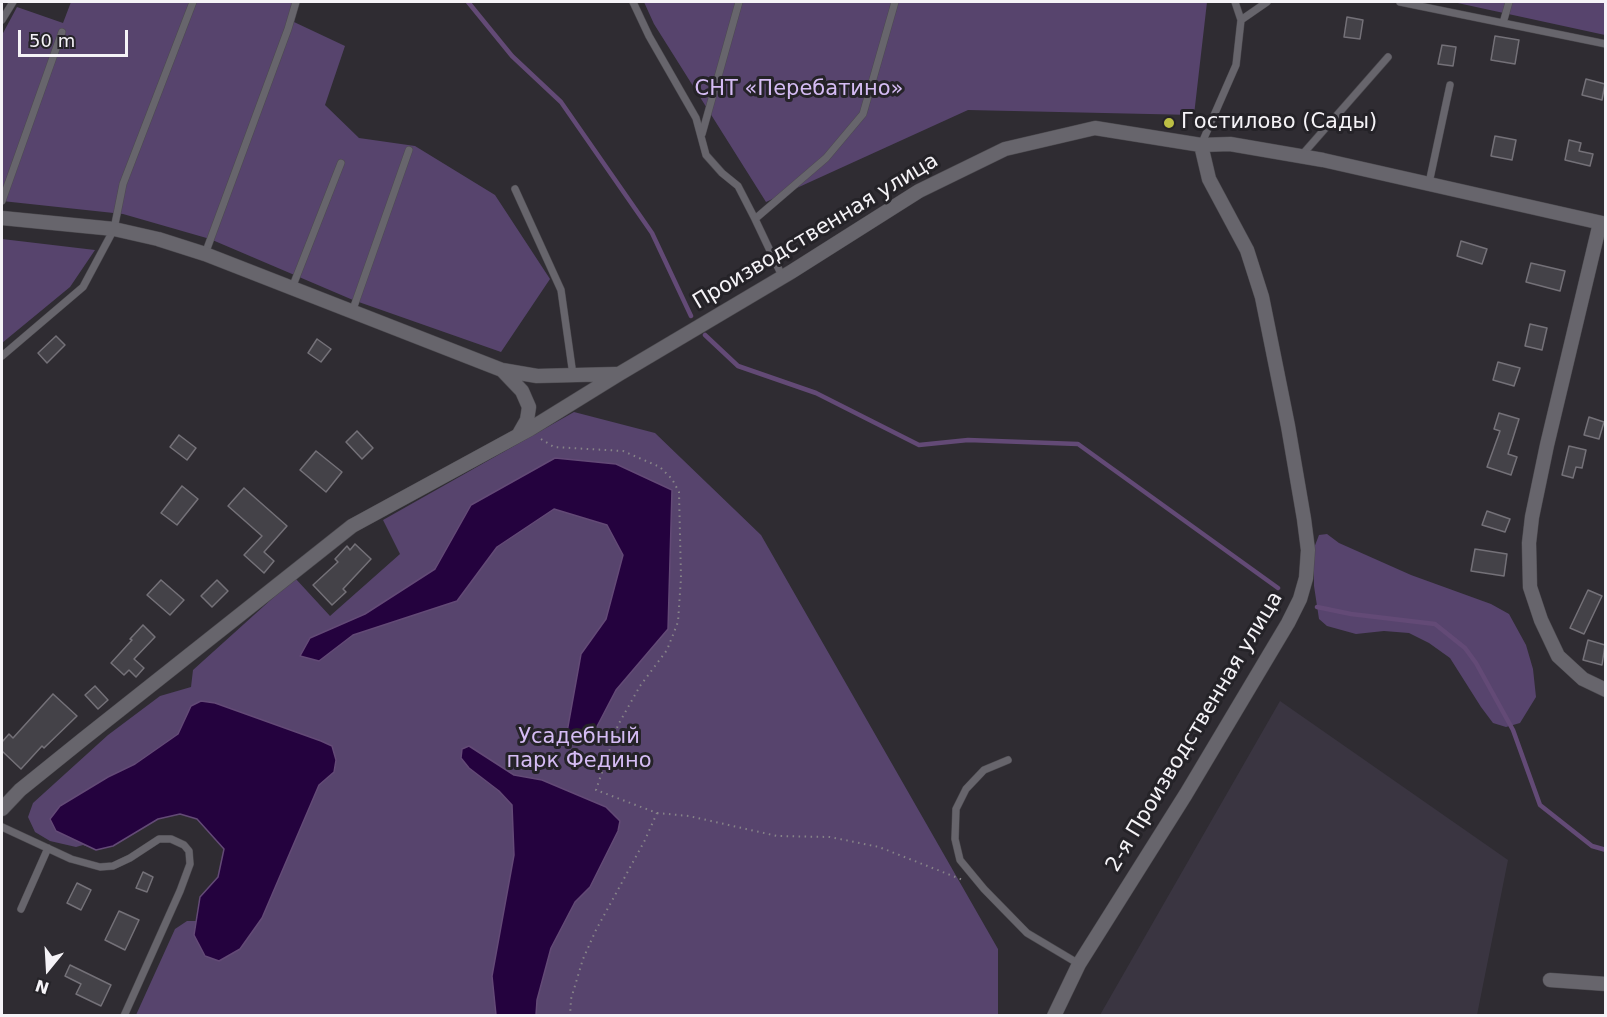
<!DOCTYPE html>
<meta charset="utf-8">
<style>
body{margin:0}
#map{position:relative;width:1607px;height:1017px;overflow:hidden;background:#2f2c32;font-family:"DejaVu Sans",sans-serif}
canvas{display:block}
.frame{position:absolute;inset:0;border:3px solid #f5f3f7;pointer-events:none}
.north{position:absolute;left:18px;top:939px;width:60px;height:60px;-webkit-text-stroke:4px #252328;paint-order:stroke;rotate:198deg;font-size:16px;font-weight:700;line-height:24px;text-align:center;color:#f5f3f7}
.north::after{content:'';display:block;margin:auto;width:21px;height:27px;background:#f5f3f7;clip-path:polygon(50% 0,100% 100%,50% 72%,0 100%)}
.scale{position:absolute;left:18px;top:30px;width:110px;height:27px;box-sizing:border-box;border:3px solid #f5f3f7;border-top:0;padding-left:8px;font-size:18px;line-height:21px;white-space:nowrap;color:#f5f3f7;-webkit-text-stroke:4px #252328;paint-order:stroke}
</style>
<div id="map">
<canvas width="1607" height="1017"></canvas>
<div class="frame"></div>
<div class="north">N</div>
<div class="scale">50 m</div>
</div>
<script>
const context = document.querySelector('canvas').getContext('2d');
context.lineJoin = 'round';
function paint(path, color) { context.fillStyle = color; context.fill(path, 'evenodd'); }
const poly = rows => new Path2D(rows.map(r => 'M' + r).join(''));
function trace(path, color, width, dash) { context.strokeStyle = color; context.lineWidth = width; context.lineCap = dash ? 'butt' : 'round'; context.setLineDash(dash || []); context.stroke(path); }
function write(font, color, halo, rows, align = 'center') {
  context.font = font + ' "DejaVu Sans",sans-serif'; context.lineWidth = 6; context.setLineDash([]); context.textBaseline = 'middle'; context.strokeStyle = halo; context.fillStyle = color; for (const [text, x, y, turn = 0] of rows) {
    context.save(); context.translate(x, y); context.rotate((+turn || 0) * Math.PI / 180); context.textAlign = isNaN(turn) ? turn : align; if (halo) context.strokeText(text, 0, 0); context.fillText(text, 0, 0); context.restore();
  }
}
paint(poly([
 [1280,701,1508,860,1477,1015,1100,1015]
]), '#3a3541');
paint(poly([
 [71,2,299,2,294,22,345,46,325,105,359,138,415,146,495,195,550,279,501,352,353,300,210,239,123,214,2,201,2,35,17,7,63,23],
 [644,2,1207,2,1194,115,968,110,766,202,654,24],
 [1453,2,1605,2,1605,35],
 [2,239,95,250,70,287,2,343],
 [574,412,655,433,761,535,998,949,998,1015,136,1015,175,929,187,921,196,921,200,897,218,877,224,849,197,819,180,814,158,819,113,846,96,850,83,845,76,847,50,841,35,832,28,817,33,803,108,735,160,696,191,687,193,670,295,578,330,616,400,554,383,520],
 [1327,534,1339,543,1411,575,1491,604,1509,614,1526,645,1533,669,1536,697,1520,723,1506,727,1493,723,1481,707,1450,658,1429,643,1409,633,1384,631,1356,634,1327,626,1319,619,1314,586,1314,548,1319,535]
]), '#57446d');
const water = poly([
 [555,458,616,464,672,490,668,629,616,690,591,738,567,732,581,654,606,619,623,555,607,525,554,509,497,547,457,601,353,635,319,661,300,656,310,638,365,614,435,569,471,505,555,458],
 [201,701,215,703,321,741,332,746,336,760,334,772,319,785,262,918,240,949,219,961,205,956,194,935,200,897,218,877,224,849,197,819,180,814,158,819,113,846,96,850,56,831,50,819,60,806,108,777,135,764,178,734,191,706,201,701],
 [469,746,514,775,542,780,606,807,620,821,618,831,590,887,575,902,551,948,537,1000,536,1015,496,1015,492,976,514,855,512,805,499,791,469,768,461,758,462,749,469,746]
]);
paint(water, '#24023e');
trace(water, '#634a76', 1.5);
trace(poly([
 [468,2,512,56,561,102,652,233,691,316],
 [705,335,738,366,816,393,919,445,968,440,1078,444,1278,588],
 [1317,607,1351,614,1435,624,1465,648,1476,663,1513,730,1540,805,1592,846,1606,850]
]), '#634a76', 4.5);
const building = poly([
 [1347,17,1363,20,1360,39,1344,37,1347,17],
 [1495,36,1519,40,1515,64,1491,60,1495,36],
 [1442,45,1456,47,1453,66,1438,64,1442,45],
 [1586,79,1605,84,1602,100,1582,95,1586,79],
 [1495,136,1516,140,1512,160,1491,156,1495,136],
 [1569,140,1581,143,1579,151,1593,154,1590,166,1565,160,1569,140],
 [1461,241,1487,249,1482,264,1457,256,1461,241],
 [1531,263,1565,271,1560,291,1526,282,1531,263],
 [1530,324,1547,328,1542,350,1525,346,1530,324],
 [56,336,65,345,47,363,38,353,56,336],
 [317,339,331,349,321,362,308,353,317,339],
 [1498,362,1520,368,1514,386,1493,380,1498,362],
 [1499,413,1519,419,1508,454,1517,457,1511,475,1487,467,1500,431,1494,429,1499,413],
 [1589,417,1604,422,1599,439,1584,435,1589,417],
 [357,431,373,448,362,459,346,442,357,431],
 [179,435,196,448,187,460,170,447,179,435],
 [1569,446,1586,450,1582,468,1576,467,1573,478,1562,475,1569,446],
 [316,451,342,472,326,492,300,470,316,451],
 [182,486,198,499,177,525,161,513,182,486],
 [244,488,287,526,264,552,274,561,264,573,244,555,262,536,228,506,244,488],
 [1487,511,1510,519,1505,532,1482,525,1487,511],
 [355,544,371,559,343,589,346,592,332,605,313,585,338,562,335,559,347,546,350,550,355,544],
 [1475,549,1507,554,1504,576,1471,571,1475,549],
 [161,580,184,600,170,615,147,595,161,580],
 [217,580,228,591,212,607,201,596,217,580],
 [1588,590,1602,596,1584,634,1570,628,1588,590],
 [143,625,155,637,134,659,144,668,136,677,129,670,124,675,111,663,132,640,130,639,143,625],
 [1588,640,1605,645,1602,665,1583,660,1588,640],
 [95,686,108,700,98,709,85,695,95,686],
 [53,694,77,716,44,748,42,746,21,769,2,751,2,742,9,734,13,738,53,694],
 [143,872,153,877,147,892,136,888,143,872],
 [77,883,91,890,81,910,67,903,77,883],
 [119,911,139,920,125,950,105,940,119,911],
 [70,965,111,985,101,1006,76,994,81,984,65,976,70,965]
]);
paint(building, '#444248');
trace(building, '#747178', 1.5);
const lane = poly([
 [633,2,649,36,696,118,706,155,722,173,738,186,755,219],
 [1400,2,1606,44],
 [2,20,13,2],
 [1241,20,1267,2],
 [1503,23,1509,2],
 [702,134,739,2],
 [1201,145,1236,65,1241,20,1235,2],
 [1301,156,1388,57],
 [1429,183,1450,85],
 [515,189,561,290,573,375],
 [2,201,62,32],
 [205,254,288,29,296,2],
 [783,278,755,219,826,158,863,114,895,2],
 [292,288,341,163],
 [352,312,409,150],
 [2,356,83,287,114,229,123,184,193,2],
 [1008,760,984,770,966,789,956,809,955,839,960,860,984,889,1027,933,1079,964],
 [2,827,71,859,100,867,113,866,130,858,159,839,171,839,184,845,189,851,190,864,180,891,124,1016],
 [21,909,48,848]
]);
const street = poly([
 [2,218,114,229,158,239,205,254,502,370,537,376,616,374],
 [1600,223,1547,445,1532,517,1529,543,1530,587,1541,620,1558,656,1583,679,1606,690],
 [502,370,522,391,529,407,527,420,519,434],
 [2,809,20,790,82,740,352,526,530,429,619,374,791,272,919,191,1005,149,1095,128,1201,145,1230,144,1323,160,1606,224],
 [1550,980,1606,984],
 [1054,1016,1079,964,1186,794,1288,623,1300,599,1306,578,1308,550,1304,519,1288,426,1262,297,1247,250,1209,179,1201,145]
]);
trace(lane, '#4c4a4f', 8);
trace(street, '#4c4a4f', 15);
trace(poly([
 [541,439,554,447,623,451,660,467,672,479,679,492,681,578,678,622,667,650,640,686,618,725,596,790,657,813,645,840,596,930,583,959,571,999,570,1016],
 [657,813,689,816,777,836,830,837,879,847,963,880]
]), '#868388', 2, [1.5, 4.5]);
trace(lane, '#67656c', 7);
trace(street, '#67656c', 14);
for (const [x, y, r, color] of [
 [1169,123,6,"#bcbf44"]
]) { const dot = new Path2D(); dot.arc(x, y, r, 0, 2 * Math.PI); context.fillStyle = color; context.fill(dot); trace(dot, '#252328', 2); }
write('21px', '#d5bcf4', '#252328', [
 ["СНТ «Перебатино»",799,90],
 ["Усадебный",579,738],
 ["парк Федино",579,762]
]);
write('21px', '#f5f3f7', '#252328', [
 ["Гостилово (Сады)",1181,123]
], 'left');
write('21px', '#f5f3f7', '#252328', [
 ["Производственная улица",816,232,-31],
 ["2-я Производственная улица",1195,732,-59]
]);
</script>
